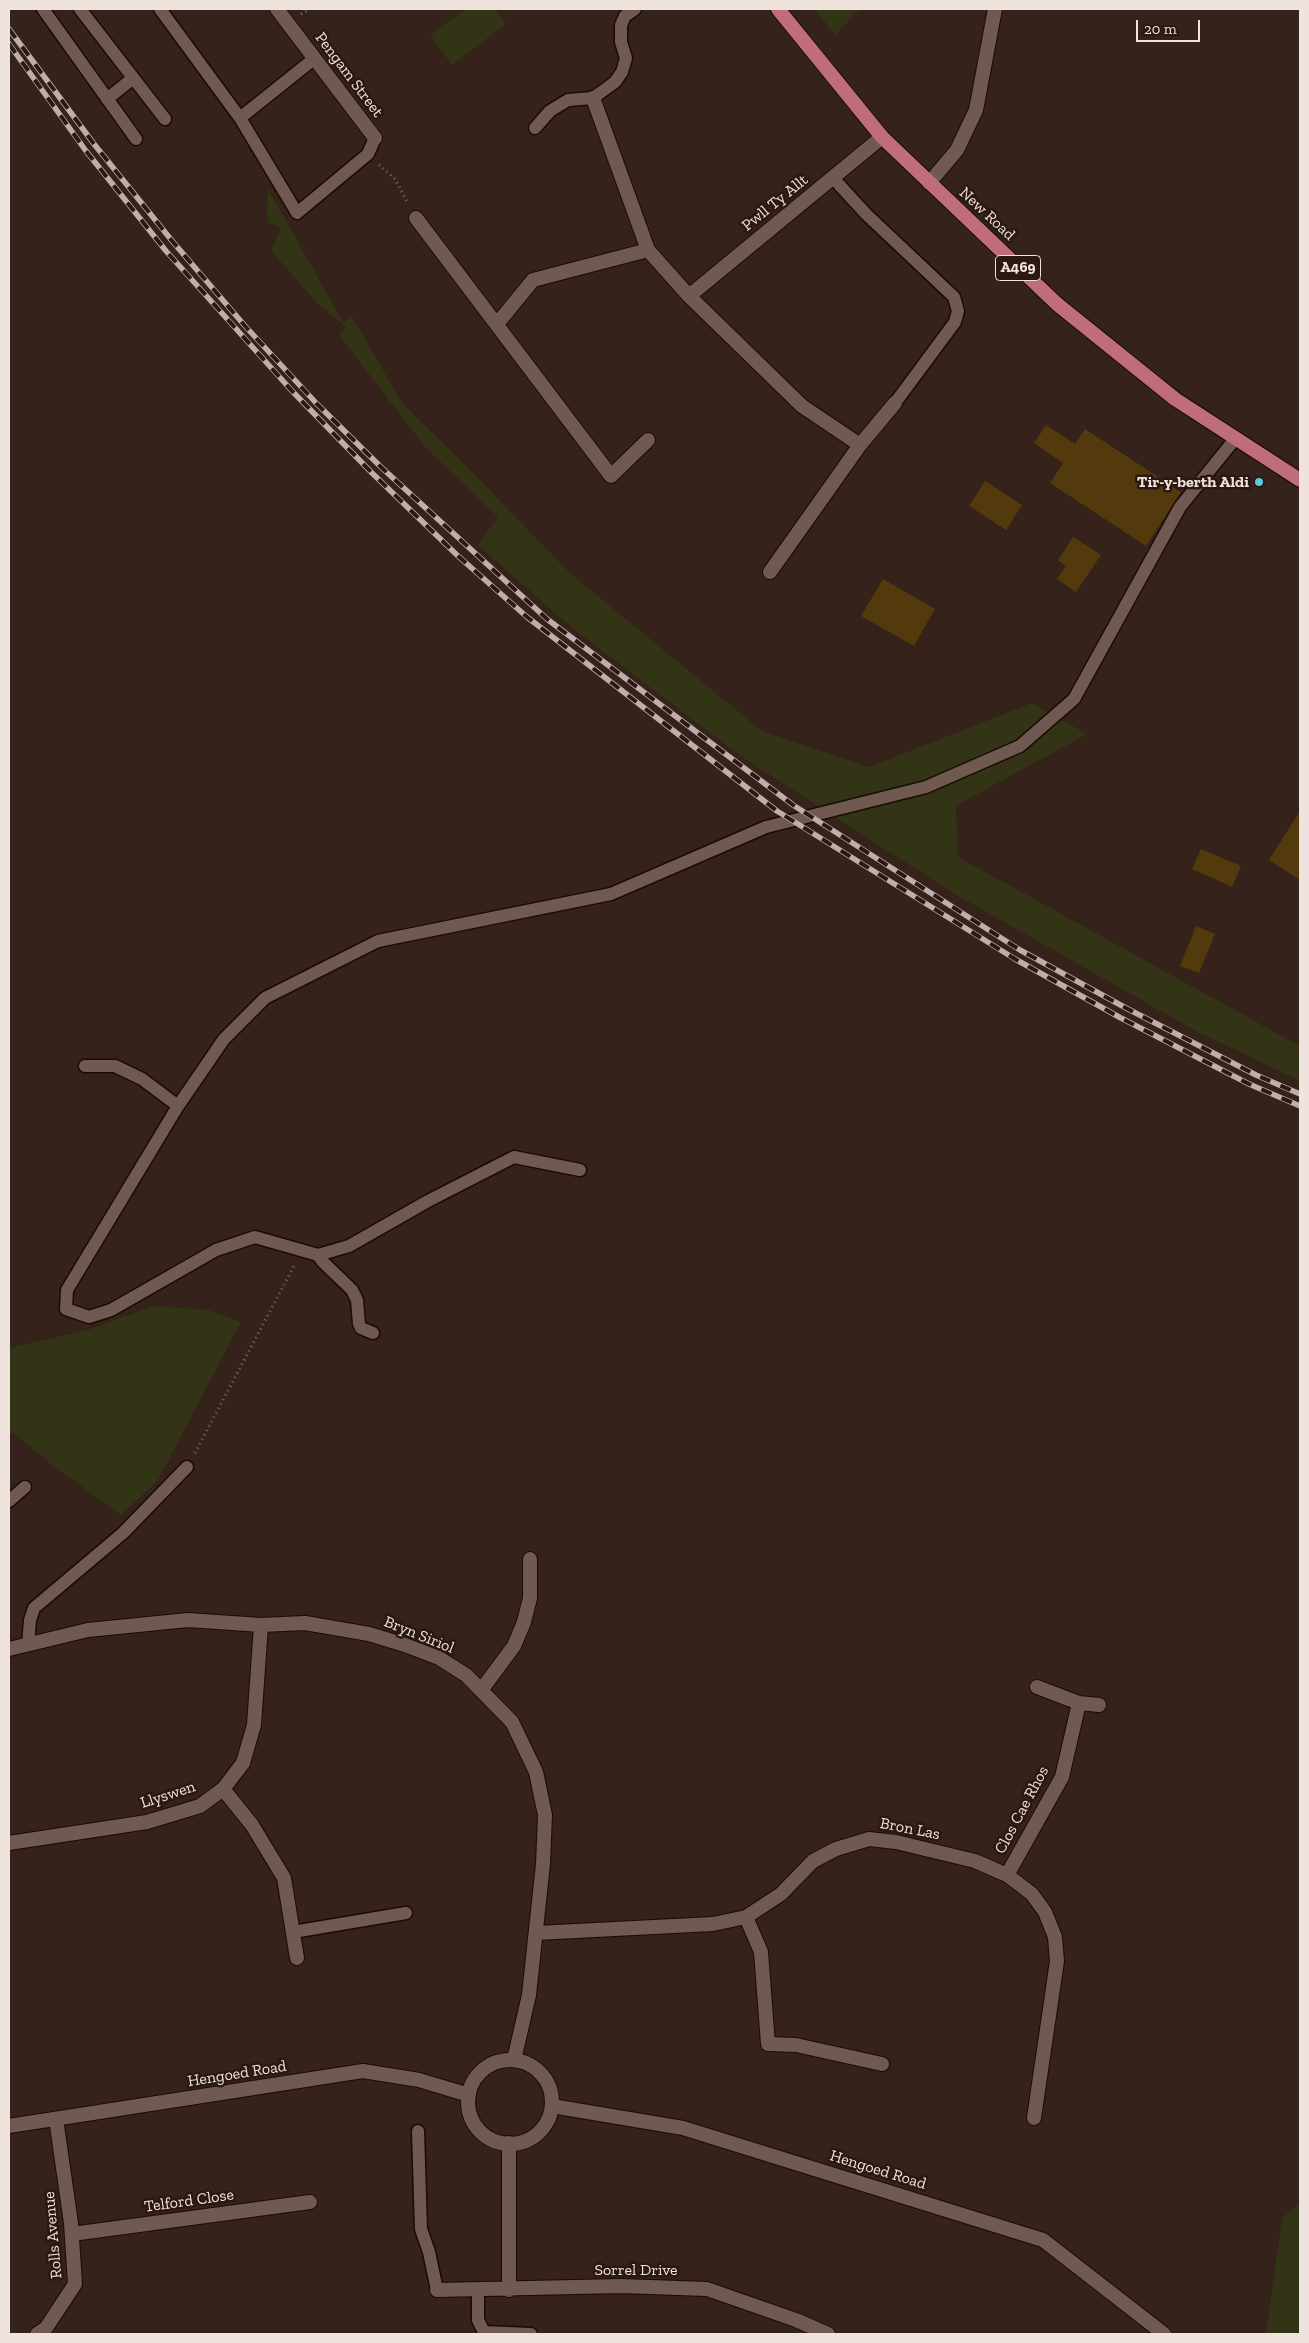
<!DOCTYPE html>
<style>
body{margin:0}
#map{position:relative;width:1309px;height:2343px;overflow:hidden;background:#35221a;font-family:"Zilla Slab",serif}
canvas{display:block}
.frame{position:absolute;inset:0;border:10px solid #f0e2dd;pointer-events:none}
.scale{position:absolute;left:1136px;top:20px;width:64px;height:22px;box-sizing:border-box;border:2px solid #f0e2dd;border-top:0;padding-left:6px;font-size:15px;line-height:18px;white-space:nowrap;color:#f0e2dd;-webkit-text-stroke:4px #2a1811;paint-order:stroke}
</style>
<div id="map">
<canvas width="1309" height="2343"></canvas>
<div class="frame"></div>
<div class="scale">20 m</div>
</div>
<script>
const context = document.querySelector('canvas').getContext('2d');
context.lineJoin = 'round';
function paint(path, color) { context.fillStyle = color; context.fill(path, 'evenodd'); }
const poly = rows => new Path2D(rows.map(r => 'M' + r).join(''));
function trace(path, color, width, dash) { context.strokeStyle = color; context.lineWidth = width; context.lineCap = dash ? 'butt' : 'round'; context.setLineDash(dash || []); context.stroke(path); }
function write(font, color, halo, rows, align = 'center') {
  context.font = font + ' "Zilla Slab",serif'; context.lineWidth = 5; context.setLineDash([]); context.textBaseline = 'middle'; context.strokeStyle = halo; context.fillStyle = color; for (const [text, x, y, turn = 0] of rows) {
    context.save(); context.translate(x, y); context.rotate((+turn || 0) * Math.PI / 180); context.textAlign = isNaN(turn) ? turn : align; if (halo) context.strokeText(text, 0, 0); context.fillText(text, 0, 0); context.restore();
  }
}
paint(poly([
 [466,9,495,9,506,24,452,65,430,35],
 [815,9,860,9,835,35],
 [268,189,343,322,352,317,403,404,475,475,571,574,762,731,869,767,1032,703,1087,734,956,806,958,857,1300,1046,1300,1081,1196,1031,953,893,742,757,572,628,478,545,498,517,425,447,339,335,346,327,319,305,271,251,281,228,267,222],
 [153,1306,208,1310,241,1322,158,1480,121,1515,52,1465,14,1433,9,1433,9,1348,91,1329],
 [1300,2203,1300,2334,1266,2334,1282,2218]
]), '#323415');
paint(poly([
 [1046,425,1075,444,1085,429,1181,492,1146,546,1050,483,1063,463,1034,443],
 [985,481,1022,505,1006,530,969,506],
 [1073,537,1101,555,1076,592,1057,579,1066,566,1058,560],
 [883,579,935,609,914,646,861,616],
 [1300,811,1300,880,1269,860],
 [1201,849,1241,866,1232,887,1192,869],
 [1196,926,1215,934,1199,973,1180,966]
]), '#533a0d');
const service = poly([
 [43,9,136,139],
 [80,9,165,119],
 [160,9,240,118,297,213,368,154,375,138],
 [107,99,132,79],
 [240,118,315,58],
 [535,128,550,111,568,100,593,98,615,82,622,72,626,58,621,42,621,25,625,16,635,9],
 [833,178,866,214,954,297,958,311,955,322,895,403],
 [85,1066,115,1066,142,1079,178,1106],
 [580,1170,514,1157,428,1201,349,1246,318,1255,255,1237,216,1250,111,1310,89,1317,66,1309,67,1290,178,1106,224,1039,265,998,378,941,611,894,766,827,926,787,1020,746,1074,699,1180,507,1235,439],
 [318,1255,322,1261,352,1290,357,1300,359,1324,361,1328,373,1333],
 [9,1501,25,1487],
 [28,1645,30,1620,34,1608,123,1533,187,1467],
 [293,1932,406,1913],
 [418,2131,421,2229,429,2252,437,2290],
 [478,2289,478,2320,484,2332,531,2334]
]);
const minor = poly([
 [277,9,375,138],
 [593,98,648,250,689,296,882,137],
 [929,183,957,150,976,110,995,9],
 [416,218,611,476,648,440],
 [689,296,802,406,860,445],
 [497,324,533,280,648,250],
 [770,572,860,445,895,403],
 [9,1649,88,1630,188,1620,261,1625,305,1623,369,1634,405,1645,439,1658,466,1675,512,1722,536,1772,545,1815,543,1864,529,1995,514,2060],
 [1037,1687,1079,1703,1099,1705],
 [482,1689,514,1646,524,1622,530,1598,530,1559],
 [223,1789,252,1825,284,1878,297,1958],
 [9,1843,147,1822,200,1806,223,1789,243,1763,254,1725,261,1625],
 [1007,1875,1062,1777,1079,1703],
 [746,1917,761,1952,768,2044,796,2045,882,2064],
 [536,1933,713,1924,746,1917,781,1894,813,1861,836,1849,869,1839,896,1842,975,1861,1007,1875,1032,1894,1045,1912,1055,1937,1057,1961,1034,2118],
 [509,2143,509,2290],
 [72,2234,310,2202],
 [437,2290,621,2286,707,2289,796,2320,828,2334],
 [37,2334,46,2328,75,2284,71,2223,56,2119]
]);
const tertiary = poly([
 '468 2102a42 42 0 1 1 84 0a42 42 0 1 1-84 0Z',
 [552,2106,683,2128,1043,2240,1164,2334],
 [9,2126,363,2071,419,2080,469,2095]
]);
const primary = poly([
 [778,9,882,137,1057,304,1175,399,1300,480]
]);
trace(service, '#1b0b05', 15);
trace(minor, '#1b0b05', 16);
trace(tertiary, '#1b0b05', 16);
trace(primary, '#1b0b05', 16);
trace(poly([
 [301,14,310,9],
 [379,165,395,179,408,203],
 [195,1453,295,1264]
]), '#7d6c65', 3, [1, 4]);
trace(service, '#6f5950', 12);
trace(minor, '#6f5950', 14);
trace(tertiary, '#6f5950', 14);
trace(primary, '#bf6e79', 14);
const rail = poly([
 [9,29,94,144,173,242,245,326,317,404,382,468,547,619,793,805,1020,950,1126,1008,1256,1075,1300,1094],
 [9,44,86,151,166,251,293,392,372,473,458,556,527,617,777,811,814,834,1015,959,1119,1017,1249,1084,1300,1106]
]);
trace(rail, '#bfafaa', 5.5);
trace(rail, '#2a1811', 4, [11]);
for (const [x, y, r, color] of [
 [1259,482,5,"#57c9e3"]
]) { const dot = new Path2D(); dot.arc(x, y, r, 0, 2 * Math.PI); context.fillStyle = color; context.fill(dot); trace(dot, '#2a1811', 2); }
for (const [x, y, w] of [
 [1018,268,45]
]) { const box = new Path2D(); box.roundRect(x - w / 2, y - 12.5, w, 25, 4); context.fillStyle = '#2a1811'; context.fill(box); trace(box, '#f0e2dd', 1); }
write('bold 15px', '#f0e2dd', null, [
 ["A469",1018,268]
]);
write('16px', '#f0e2dd', '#2a1811', [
 ["Pengam Street",349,75,53],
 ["Pwll Ty Allt",775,203,-39],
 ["New Road",987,214,43],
 ["Bryn Siriol",419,1635,22],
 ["Llyswen",168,1795,-18],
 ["Clos Cae Rhos",1022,1810,-62],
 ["Bron Las",910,1829,11],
 ["Hengoed Road",237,2074,-9],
 ["Hengoed Road",878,2170,17],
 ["Telford Close",189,2201,-8],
 ["Rolls Avenue",53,2235,-95],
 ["Sorrel Drive",636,2270]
]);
write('bold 16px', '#f0e2dd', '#2a1811', [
 ["Tir-y-berth Aldi",1249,482]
], 'right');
</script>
